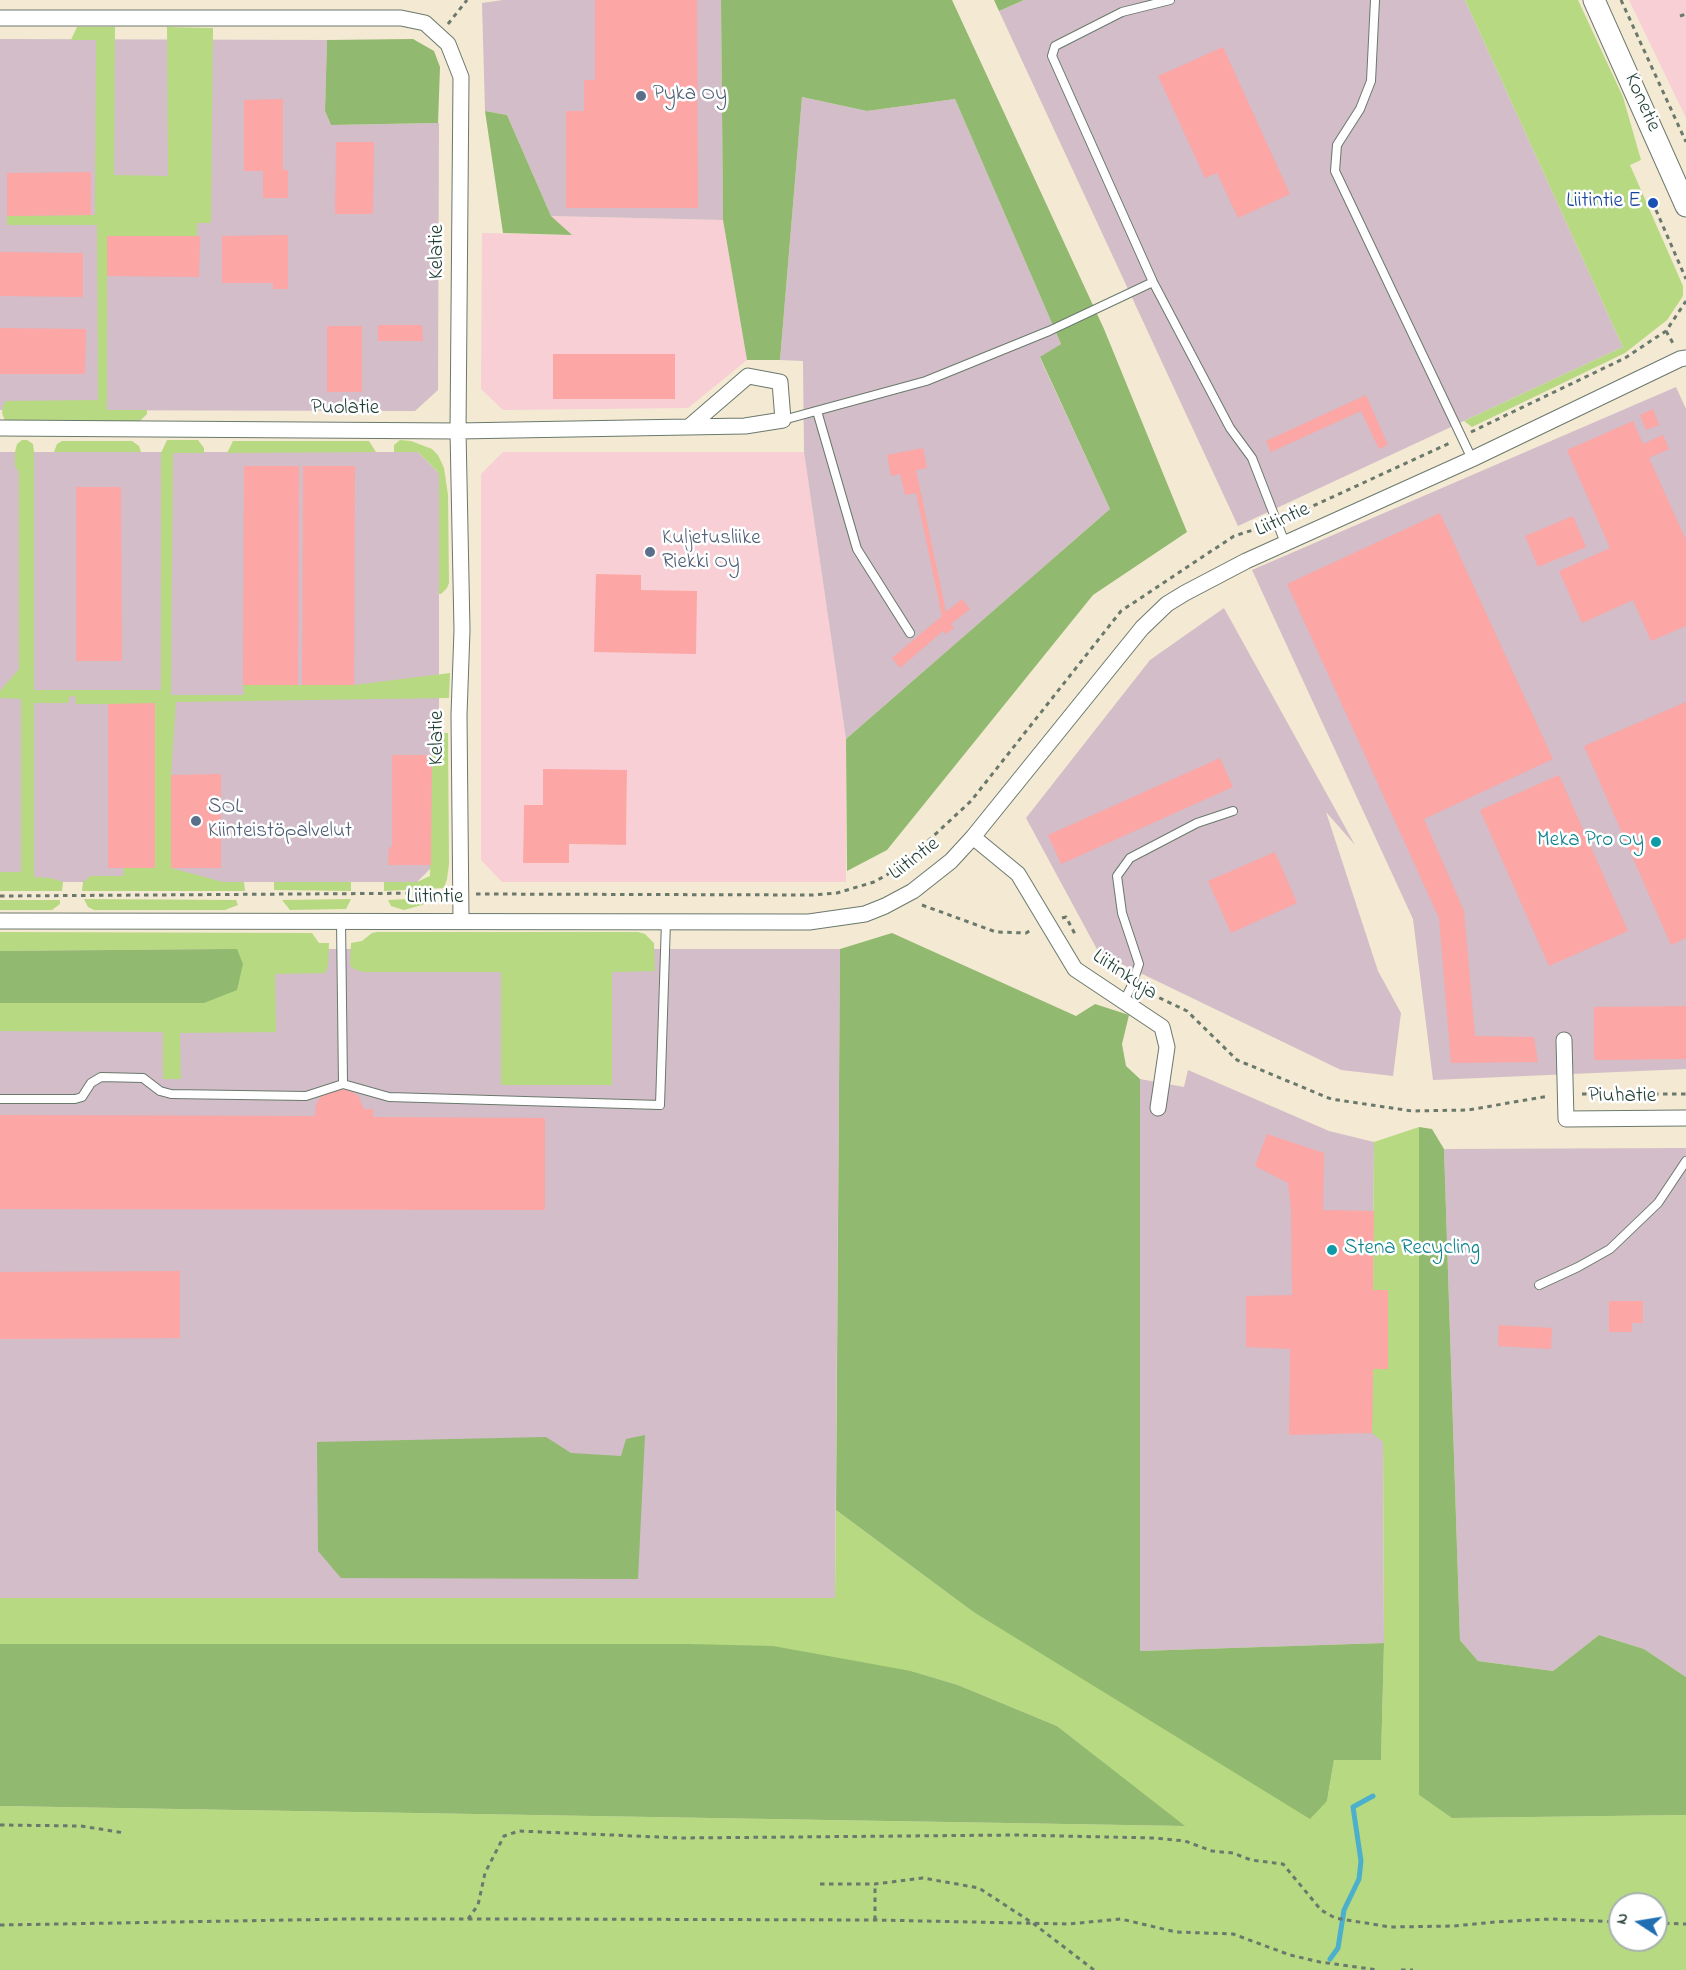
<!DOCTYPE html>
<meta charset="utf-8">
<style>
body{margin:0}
#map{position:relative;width:1686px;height:1970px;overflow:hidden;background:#f4e9d3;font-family:"Indie Flower",sans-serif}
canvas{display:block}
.north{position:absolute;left:1608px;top:1892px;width:60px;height:60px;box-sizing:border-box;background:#fff;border:2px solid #a5b1ae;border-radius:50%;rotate:282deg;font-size:16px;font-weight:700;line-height:24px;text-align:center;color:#1f3d34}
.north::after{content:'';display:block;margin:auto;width:21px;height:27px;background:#1f6fb2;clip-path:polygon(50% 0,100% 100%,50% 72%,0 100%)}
</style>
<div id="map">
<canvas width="1686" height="1970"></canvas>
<div class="north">N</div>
</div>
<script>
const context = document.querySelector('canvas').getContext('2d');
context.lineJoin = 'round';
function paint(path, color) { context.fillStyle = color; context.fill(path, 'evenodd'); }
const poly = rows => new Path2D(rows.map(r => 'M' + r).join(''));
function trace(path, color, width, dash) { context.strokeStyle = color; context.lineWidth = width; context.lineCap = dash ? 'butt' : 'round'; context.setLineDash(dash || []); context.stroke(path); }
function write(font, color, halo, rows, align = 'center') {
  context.font = font + ' "Indie Flower",sans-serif'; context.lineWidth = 5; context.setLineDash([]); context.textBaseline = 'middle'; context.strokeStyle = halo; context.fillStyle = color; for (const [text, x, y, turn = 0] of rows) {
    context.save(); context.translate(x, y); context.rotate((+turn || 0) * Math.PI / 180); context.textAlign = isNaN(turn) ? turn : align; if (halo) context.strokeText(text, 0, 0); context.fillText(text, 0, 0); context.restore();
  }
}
paint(poly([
 [1629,0,1686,0,1686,118],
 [551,216,723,220,747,360,688,408,503,410,481,389,482,233,571,235],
 [503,452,804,452,846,739,846,882,502,882,481,860,481,474],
 [627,770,626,845,569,844,569,863,523,863,524,805,543,805]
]), '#f7cfd5');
paint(poly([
 [503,0,721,0,723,220,551,216,507,115,485,111,482,3],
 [1024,0,1465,0,1623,347,1238,526,999,11],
 [0,39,327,40,325,111,331,125,439,123,438,390,415,411,0,410],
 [802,97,867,111,955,99,1061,344,1040,358,1110,509,846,739,804,452,803,361,780,360],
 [1676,387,1686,409,1686,1069,1433,1080,1413,919,1252,570],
 [0,452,418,452,439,473,439,860,417,882,0,882],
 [1224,608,1355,845,1326,812,1378,971,1401,1013,1393,1076,1341,1070,1099,953,1026,818,1150,660],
 [237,949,840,949,835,1598,0,1598,0,951],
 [1188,1070,1329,1131,1374,1142,1373,1290,1388,1290,1388,1369,1373,1369,1383,1442,1384,1643,1140,1651,1140,1079,1184,1087],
 [1686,1148,1686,1677,1644,1649,1599,1635,1553,1671,1478,1661,1460,1640,1444,1149]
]), '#d2bdc8');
paint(poly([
 [1465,0,1578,0,1623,97,1641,160,1630,165,1683,286,1683,296,1667,320,1625,353,1472,427,1464,421,1623,347],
 [77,27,115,27,114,175,168,176,167,27,213,28,211,223,197,223,197,236,107,236,107,410,147,410,147,414,140,421,5,421,2,413,3,406,6,401,98,400,97,225,7,225,7,216,95,215,96,40,71,40],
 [22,440,27,440,33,444,34,452,34,690,161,690,161,453,167,440,198,440,204,448,204,453,173,453,171,695,244,695,243,685,354,685,450,673,449,698,176,702,171,775,171,868,223,882,244,882,245,891,82,891,83,882,91,876,123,876,124,868,155,867,155,704,76,704,75,696,70,696,68,703,34,703,34,877,50,878,63,882,62,891,0,891,0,872,21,872,21,699,0,698,0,691,19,669,19,472,15,466,15,452,17,444],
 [400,440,411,441,432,449,438,455,444,468,448,495,449,583,447,588,441,594,439,594,439,473,418,452,394,452,394,445],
 [62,441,132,441,139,446,141,452,54,452,57,444],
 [233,441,369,441,376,452,227,453],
 [439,733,448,733,449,864,447,879,444,888,384,891,384,882,417,882,430,876,432,752,439,751],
 [274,882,351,882,351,891,274,890],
 [429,898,433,899,422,905,404,910,391,906,388,900],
 [84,899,236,900,238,905,225,910,94,910,88,907],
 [351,899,346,909,290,910,282,900],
 [0,900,60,900,60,904,52,910,0,910],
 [0,932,312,933,319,943,329,943,328,966,325,973,275,974,276,1032,180,1033,181,1079,163,1079,163,1032,0,1031,0,1003,204,1003,237,949,0,951],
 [377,932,638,932,645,934,654,943,655,971,612,972,612,1085,501,1085,501,972,363,972,354,969,350,965,351,943,362,941,372,933],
 [1419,1127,1419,1795,1453,1818,1686,1815,1686,1970,0,1970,0,1806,1184,1826,1057,1726,958,1685,911,1671,690,1644,0,1644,0,1598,835,1598,836,1510,972,1611,1327,1801,1334,1760,1381,1760,1384,1643,1383,1442,1372,1433,1373,1369,1388,1369,1388,1290,1373,1290,1374,1142],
 [1620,1904,1656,1904,1656,1940,1620,1940]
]), '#b7d981');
paint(poly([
 [721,0,952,0,1104,329,1187,532,1093,595,887,850,847,871,846,739,1110,509,1040,357,1061,344,955,99,867,111,802,97,780,360,747,360,723,220],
 [994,0,1024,0,999,11],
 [413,39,434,51,440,67,438,123,331,125,325,111,327,40],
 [485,111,507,115,551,216,572,235,503,233],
 [892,933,1076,1016,1095,1004,1129,1015,1122,1044,1126,1066,1140,1079,1140,1651,1384,1643,1381,1760,1334,1760,1327,1801,1310,1819,972,1611,836,1510,840,949],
 [237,949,243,964,237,990,204,1003,0,1003,0,951],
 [1419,1127,1432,1129,1444,1149,1460,1640,1478,1661,1553,1671,1599,1635,1644,1649,1686,1677,1686,1815,1452,1818,1419,1795],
 [645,1435,638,1579,341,1578,318,1551,317,1442,546,1437,571,1453,621,1456,626,1439],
 [0,1644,690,1644,773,1646,911,1671,958,1685,1057,1726,1185,1826,0,1806]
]), '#91b96f');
trace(poly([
 [1330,1959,1338,1948,1344,1910,1359,1879,1361,1861,1353,1807,1373,1796]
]), '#4cafcb', 5);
paint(poly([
 [595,0,697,0,698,208,566,208,566,111,584,111,584,80,595,80],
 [1223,47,1290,194,1238,218,1217,173,1205,178,1158,76],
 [283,99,283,170,288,170,288,198,263,198,263,171,244,171,244,100],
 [336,142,374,142,373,214,335,214],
 [91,172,91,215,7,216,7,173],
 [288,235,288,289,273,289,273,283,222,283,222,236],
 [107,236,200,236,199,277,107,276],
 [0,252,83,253,83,297,0,296],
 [378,325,422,325,423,341,378,341],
 [327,326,362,326,362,392,327,392],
 [0,328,86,329,85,374,0,374],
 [553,354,675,354,675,399,553,399],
 [1366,395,1388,445,1379,449,1361,411,1271,452,1266,441],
 [1653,409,1659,425,1646,430,1640,415],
 [1633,421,1643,444,1663,435,1669,449,1649,458,1686,540,1686,626,1651,641,1633,600,1582,623,1559,571,1610,548,1567,450],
 [923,448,927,468,916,470,946,612,962,599,970,609,951,624,954,628,946,634,943,631,900,668,892,658,942,616,916,493,905,495,900,474,891,476,887,455],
 [244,466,299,466,298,685,243,685],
 [303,466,355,466,354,685,302,685],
 [76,487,121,487,122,661,76,661],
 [1440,513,1553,759,1424,819,1464,911,1475,1036,1534,1037,1538,1062,1451,1063,1439,918,1287,584],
 [1573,516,1586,547,1538,567,1525,536],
 [596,574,641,575,641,590,697,591,696,654,594,652],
 [1686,702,1686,938,1671,945,1584,746],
 [155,703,155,868,108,868,108,704],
 [392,755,432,755,431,865,388,865,389,847,392,847],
 [1220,758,1233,787,1061,864,1048,835],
 [543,769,627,770,626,845,569,844,569,863,523,863,524,805,543,805],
 [221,774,221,868,171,868,171,775],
 [1559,775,1628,931,1549,966,1480,810],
 [1275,852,1297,903,1231,933,1208,881],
 [1686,1006,1686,1059,1594,1060,1594,1007],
 [339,1088,353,1092,359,1097,364,1109,373,1109,373,1117,545,1118,545,1210,0,1209,0,1115,315,1116,316,1105,319,1099,325,1093],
 [1267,1134,1324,1153,1323,1210,1374,1211,1373,1290,1388,1290,1388,1369,1373,1369,1372,1433,1289,1435,1290,1349,1246,1347,1246,1296,1292,1295,1291,1209,1288,1183,1255,1166],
 [180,1271,180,1338,0,1339,0,1272],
 [1609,1301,1643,1301,1643,1323,1632,1323,1632,1332,1609,1332],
 [1499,1325,1552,1328,1551,1349,1498,1346]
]), '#fca6a5');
const lane = poly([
 [1170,0,1122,12,1055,46,1052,56,1153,282,1230,428,1252,458,1285,543],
 [1375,0,1371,81,1360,109,1337,145,1335,171,1472,459],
 [817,411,857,549,910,633],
 [783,420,926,381,1049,331,1153,282],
 [341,920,343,1084,389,1097,660,1105,666,921],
 [1124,1001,1132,985,1139,964,1122,913,1117,876,1130,858,1197,823,1233,811],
 [0,1099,75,1099,82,1097,91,1083,101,1077,143,1078,160,1091,171,1094,306,1096,343,1084],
 [1539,1285,1578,1267,1610,1249,1658,1203,1686,1161]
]);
const street = poly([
 [0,18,401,18,425,23,448,44,461,77,458,431,462,630,459,715,461,920],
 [0,428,458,431,745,426,783,420,780,382,748,376,690,426],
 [973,837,1018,874,1075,969,1162,1027,1167,1047,1158,1108],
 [0,921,809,922,865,914,885,906,913,891,951,861,973,837,1142,628,1167,604,1185,593,1246,561,1472,459,1680,359,1686,358],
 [1564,1040,1566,1119,1686,1118]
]);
const secondary = poly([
 [1594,0,1686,206]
]);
trace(lane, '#6a796c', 10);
trace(street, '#6a796c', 17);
trace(secondary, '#6a796c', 23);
trace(poly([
 [1621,0,1686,142],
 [1680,16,1686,14],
 [448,24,467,0],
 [1656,210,1686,279],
 [1666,331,1674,345],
 [1471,432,1625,358,1666,331,1686,301],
 [1289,517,1452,442],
 [476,894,813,895,837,893,874,882,899,868,971,801,1121,611,1234,536,1266,526],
 [0,896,445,893],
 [922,905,996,932,1026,933,1033,929],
 [1062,918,1066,917,1076,936],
 [1143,990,1187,1011,1237,1060,1331,1099,1412,1111,1468,1110,1549,1096],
 [1582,1094,1686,1094],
 [0,1825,81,1826,125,1833],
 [820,1884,875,1884,923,1878,979,1888,1034,1924,1094,1970],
 [468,1919,478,1905,485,1873,504,1836,519,1831,681,1838,1015,1835,1154,1838,1185,1841,1212,1851,1233,1853,1251,1860,1283,1864,1321,1910,1335,1918,1390,1927,1454,1926,1495,1922,1551,1919,1620,1922],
 [875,1920,875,1884],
 [1656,1923,1686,1924],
 [0,1925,347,1919,541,1919,875,1920,1068,1924,1121,1919,1176,1932,1233,1934,1290,1955,1320,1962,1378,1970],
 [1401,1970,1413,1970]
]), '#6a796c', 3, [4.5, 4.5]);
trace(lane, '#fff', 8);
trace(street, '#fff', 15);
trace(secondary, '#fff', 21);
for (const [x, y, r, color] of [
 [641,96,6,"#5c6f8a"],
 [1653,203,6,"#1a4fb4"],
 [650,552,6,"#5c6f8a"],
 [196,821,6,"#5c6f8a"],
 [1656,842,6,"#0f9aa8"],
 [1332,1250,6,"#0f9aa8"]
]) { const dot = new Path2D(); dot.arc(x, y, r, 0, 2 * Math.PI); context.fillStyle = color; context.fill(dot); trace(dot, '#fff', 2); }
write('21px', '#4e5e75', '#fff', [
 ["Pyka Oy",653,96],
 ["Kuljetusliike",662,540],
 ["Riekki Oy",662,564],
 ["SOL",208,809],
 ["Kiinteistöpalvelut",208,833]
], 'left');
write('21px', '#1f3d34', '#fff', [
 ["Konetie",1641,103,66],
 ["Kelatie",439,252,-90],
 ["Puolatie",345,410],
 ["Liitintie",1283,521,-24],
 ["Kelatie",439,738,-90],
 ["Liitintie",915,860,-37],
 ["Liitintie",435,899],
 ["Liitinkuja",1124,976,34],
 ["Piuhatie",1622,1098]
]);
write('21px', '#164399', '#fff', [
 ["Liitintie E",1641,203]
], 'right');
write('21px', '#0d838f', '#fff', [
 ["Meka Pro Oy",1644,842],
 ["Stena Recycling",1344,1250,"left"]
], 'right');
</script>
